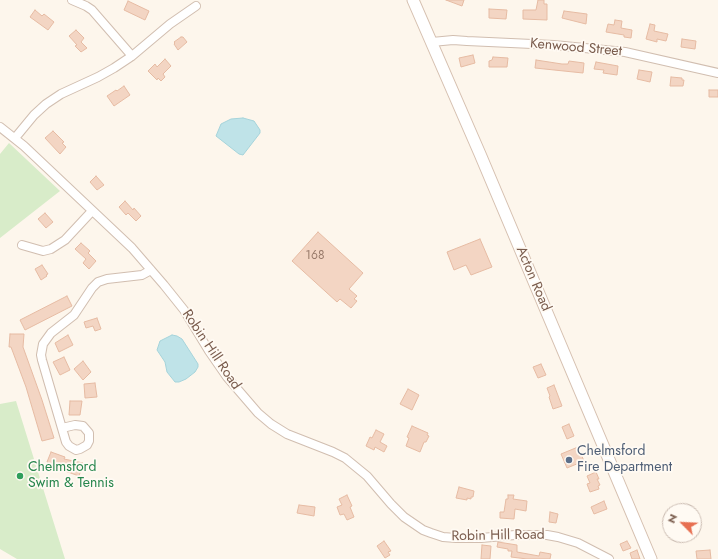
<!DOCTYPE html>
<style>
body{margin:0}
#map{position:relative;width:718px;height:559px;overflow:hidden;background:#fdf6ec;font-family:Jost,sans-serif}
canvas{display:block}
.north{position:absolute;left:662px;top:503px;width:40px;height:40px;box-sizing:border-box;background:#fffaf3;border:1px solid #cabbb1;border-radius:50%;rotate:294deg;font-size:11px;font-weight:700;line-height:16px;text-align:center;color:#7a5c4d}
.north::after{content:'';display:block;margin:auto;width:14px;height:18px;background:#e76f51;clip-path:polygon(50% 0,100% 100%,50% 72%,0 100%)}
</style>
<div id="map">
<canvas width="718" height="559"></canvas>
<div class="north">N</div>
</div>
<script>
const context = document.querySelector('canvas').getContext('2d');
context.lineJoin = 'round';
function paint(path, color) { context.fillStyle = color; context.fill(path, 'evenodd'); }
const poly = rows => new Path2D(rows.map(r => 'M' + r).join(''));
function trace(path, color, width, dash) { context.strokeStyle = color; context.lineWidth = width; context.lineCap = dash ? 'butt' : 'round'; context.setLineDash(dash || []); context.stroke(path); }
function write(font, color, halo, rows, align = 'center') {
  context.font = font + ' Jost,sans-serif'; context.lineWidth = 3.5; context.setLineDash([]); context.textBaseline = 'middle'; context.strokeStyle = halo; context.fillStyle = color; for (const [text, x, y, turn = 0] of rows) {
    context.save(); context.translate(x, y); context.rotate((+turn || 0) * Math.PI / 180); context.textAlign = isNaN(turn) ? turn : align; if (halo) context.strokeText(text, 0, 0); context.fillText(text, 0, 0); context.restore();
  }
}
paint(poly([
 [9,143,60,191,0,238,0,154],
 [16,401,65,559,17,559,0,549,0,404]
]), '#d8ecc9');
const water = poly([
 [243,118,254,121,260,130,260,133,243,155,239,154,216,136,221,124,231,119,243,118],
 [172,335,177,336,182,339,198,364,198,367,195,372,186,379,179,382,175,382,167,372,165,362,157,350,160,341,172,335]
]);
paint(water, '#bfe3e8');
trace(water, '#a5d3da', 1);
const building = poly([
 [446,0,464,0,462,6,446,0],
 [538,0,544,0,544,4,547,4,547,20,523,19,523,10,536,10,538,0],
 [128,1,149,11,145,20,124,10,128,1],
 [489,9,507,10,506,19,489,18,489,9],
 [35,10,42,16,44,14,54,22,48,30,30,17,35,10],
 [564,11,587,14,586,24,562,18,564,11],
 [615,20,622,21,621,28,632,30,631,38,624,37,624,35,606,32,608,24,614,25,615,20],
 [650,24,655,25,654,31,668,34,666,41,657,39,657,42,646,39,650,24],
 [76,30,84,38,81,42,87,48,81,52,75,46,77,45,69,36,76,30],
 [181,37,183,37,187,42,178,50,174,44,175,43,174,42,181,37],
 [682,39,696,41,695,49,681,47,682,39],
 [473,55,475,63,461,67,459,58,473,55],
 [493,57,508,58,507,67,489,67,489,61,492,60,493,57],
 [165,59,171,66,163,74,165,77,161,81,158,78,157,80,148,71,155,64,157,67,165,59],
 [536,60,562,64,568,64,569,61,584,63,583,73,535,68,536,60],
 [596,62,618,66,617,75,603,73,604,70,594,69,596,62],
 [639,70,652,72,650,82,637,79,639,70],
 [671,77,682,78,682,80,684,80,683,86,670,86,671,77],
 [124,86,130,95,114,106,107,96,116,90,117,91,124,86],
 [709,90,718,90,718,97,709,97,709,90],
 [53,131,64,142,62,143,66,147,60,154,45,138,53,131],
 [96,176,104,185,97,190,90,182,96,176],
 [125,201,133,210,134,208,141,216,136,221,128,213,126,215,119,207,125,201],
 [45,213,53,222,46,228,38,219,45,213],
 [318,232,363,273,349,289,357,296,354,299,357,301,351,308,340,299,337,302,292,261,318,232],
 [480,239,492,267,471,275,466,265,454,270,447,252,480,239],
 [81,243,90,251,88,253,96,261,89,269,83,263,86,259,75,249,81,243],
 [42,265,48,274,46,275,47,276,41,280,35,269,42,265],
 [67,296,72,306,25,330,20,320,67,296],
 [97,318,101,329,95,331,93,326,86,328,84,322,97,318],
 [10,334,24,334,23,347,42,400,54,438,42,441,26,387,11,347,9,347,10,334],
 [68,335,73,345,59,352,55,343,68,335],
 [64,357,70,370,60,375,53,362,64,357],
 [83,361,91,372,83,380,74,369,83,361],
 [541,364,546,375,538,378,533,367,541,364],
 [95,383,97,397,85,398,84,384,95,383],
 [554,385,562,406,553,409,549,397,550,396,547,388,554,385],
 [408,389,419,395,412,410,400,404,408,389],
 [70,401,82,401,80,415,69,415,70,401],
 [569,424,574,436,567,439,562,427,569,424],
 [412,426,428,433,427,435,429,436,426,442,424,442,420,452,406,446,409,438,407,437,412,426],
 [376,430,384,434,380,442,387,446,384,452,375,447,374,450,366,446,370,437,372,438,376,430],
 [578,447,584,461,567,468,561,454,578,447],
 [51,452,65,457,64,459,83,463,79,476,65,471,47,462,51,452],
 [596,472,599,479,597,479,600,485,598,486,599,489,590,492,587,484,590,483,587,476,596,472],
 [459,487,474,491,473,497,471,497,471,499,467,498,467,500,456,498,459,487],
 [347,495,352,506,350,507,354,517,347,520,344,514,340,515,337,507,342,505,339,499,347,495],
 [508,495,514,495,513,499,527,501,526,511,515,509,514,519,500,518,500,512,504,512,506,499,508,499,508,495],
 [604,501,607,509,594,514,591,507,604,501],
 [299,505,315,507,314,516,297,513,299,505],
 [550,512,558,514,556,523,549,522,550,512],
 [384,541,391,551,388,552,390,555,385,558,377,546,384,541],
 [627,541,631,548,623,551,620,544,627,541],
 [498,542,517,545,517,552,539,556,540,552,551,554,550,559,527,559,511,557,512,551,508,551,508,549,497,547,498,542],
 [482,545,491,546,490,559,481,559,482,545],
 [637,550,640,559,632,559,630,553,637,550],
 [710,550,711,559,697,559,696,551,710,550]
]);
paint(building, '#f3d5c3');
trace(building, '#e6bba3', 1);
const minor = poly([
 [72,0,86,6,92,10,132,56],
 [432,42,453,40,467,41,554,45,625,52,718,73],
 [0,127,24,146,132,248,164,285,184,310,209,351,227,377,258,413,271,424,287,434,333,452,345,458,367,476,391,504,404,517,423,530,431,533,443,537,456,538,481,538,515,535,547,535,558,537,578,543,609,559],
 [15,138,34,115,46,104,61,94,98,77,114,68,132,56,170,24,196,6],
 [22,245,43,251,51,249,65,240,92,211],
 [62,428,75,425,83,426,89,433,89,441,87,445,80,449,76,450,69,446,66,442,42,360,41,355,43,344,51,333,74,315,92,288,98,282,107,279,142,275,151,270]
]);
const secondary = poly([
 [413,0,480,154,651,559]
]);
trace(minor, '#d1beb0', 10);
trace(secondary, '#d6c0b0', 13);
trace(minor, '#fff', 8);
trace(secondary, '#fff', 11);
for (const [x, y, r, color] of [
 [569,460,4,"#5c6f8a"],
 [20,476,4,"#2e9e5b"]
]) { const dot = new Path2D(); dot.arc(x, y, r, 0, 2 * Math.PI); context.fillStyle = color; context.fill(dot); trace(dot, '#fffaf3', 1.5); }
write('12px', '#987a6a', null, [
 ["168",315,256]
]);
write('14px', '#7a5c4d', '#fffaf3', [
 ["Kenwood Street",576,48,5],
 ["Acton Road",533,279,67],
 ["Robin Hill Road",211,350,56],
 ["Robin Hill Road",498,536,-1]
]);
write('14px', '#4e5e75', '#fffaf3', [
 ["Chelmsford",577,452],
 ["Fire Department",577,468]
], 'left');
write('14px', '#27864d', '#fffaf3', [
 ["Chelmsford",28,468],
 ["Swim & Tennis",28,484]
], 'left');
</script>
